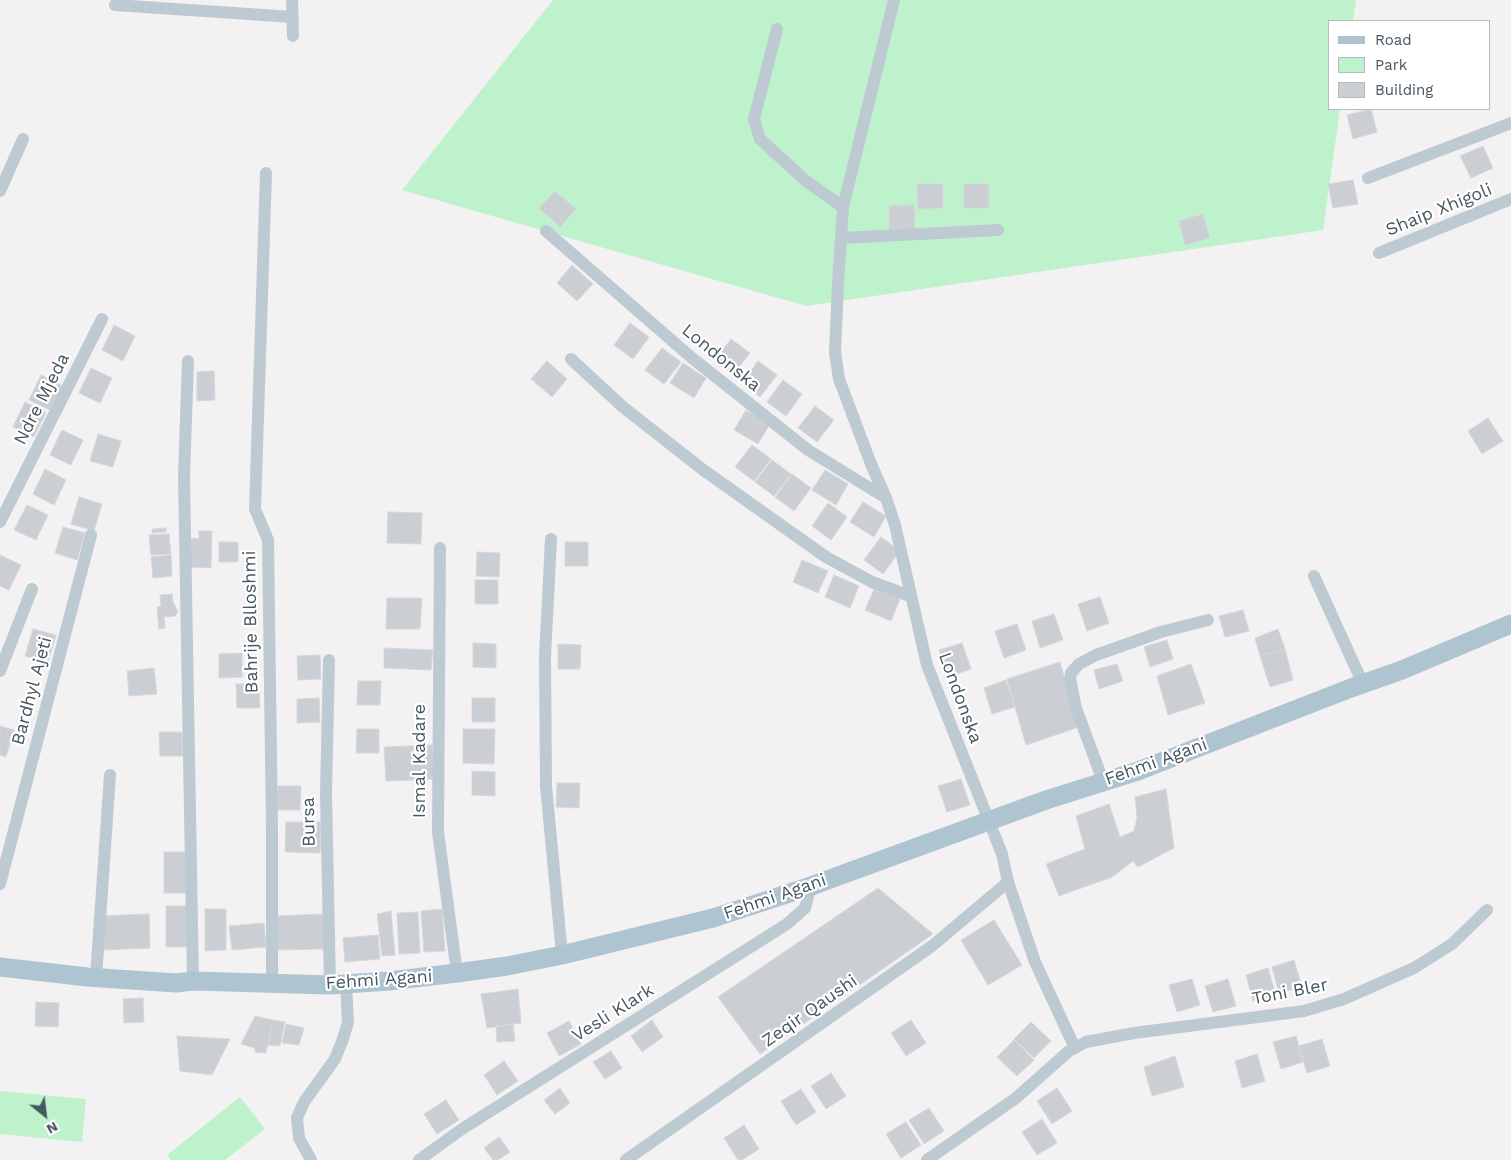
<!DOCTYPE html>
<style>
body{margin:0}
#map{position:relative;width:1511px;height:1160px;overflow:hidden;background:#f3f1f1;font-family:"Work Sans",sans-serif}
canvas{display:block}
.legend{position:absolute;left:1328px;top:20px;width:162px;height:90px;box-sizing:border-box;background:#fff;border:1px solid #b5bcbf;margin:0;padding:6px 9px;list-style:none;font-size:15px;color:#475760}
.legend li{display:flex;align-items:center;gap:10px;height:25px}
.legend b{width:25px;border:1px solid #b5bcbf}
.north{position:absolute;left:20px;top:1090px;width:50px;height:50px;-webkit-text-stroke:4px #fff;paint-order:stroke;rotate:151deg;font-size:14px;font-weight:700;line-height:20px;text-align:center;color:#475760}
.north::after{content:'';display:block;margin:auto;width:18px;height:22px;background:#475760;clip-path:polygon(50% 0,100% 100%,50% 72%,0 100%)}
</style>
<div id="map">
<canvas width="1511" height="1160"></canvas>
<ul class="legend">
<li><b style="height:6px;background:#afc4d1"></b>Road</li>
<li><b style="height:14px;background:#bef2cc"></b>Park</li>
<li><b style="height:14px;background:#cbcfd3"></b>Building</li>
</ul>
<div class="north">N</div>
</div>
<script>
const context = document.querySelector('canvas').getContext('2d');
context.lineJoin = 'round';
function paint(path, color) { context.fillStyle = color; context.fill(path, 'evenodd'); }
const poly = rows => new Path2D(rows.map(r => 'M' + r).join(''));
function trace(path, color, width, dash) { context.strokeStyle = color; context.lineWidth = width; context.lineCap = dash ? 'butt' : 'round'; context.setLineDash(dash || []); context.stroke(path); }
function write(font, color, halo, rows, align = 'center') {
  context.font = font + ' "Work Sans",sans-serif'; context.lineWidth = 4.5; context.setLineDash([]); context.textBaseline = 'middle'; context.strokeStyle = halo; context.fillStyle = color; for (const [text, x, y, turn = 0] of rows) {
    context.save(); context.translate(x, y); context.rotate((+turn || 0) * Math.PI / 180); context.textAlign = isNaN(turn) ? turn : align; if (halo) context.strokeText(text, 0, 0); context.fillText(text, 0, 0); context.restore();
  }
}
paint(poly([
 [553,0,1356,0,1353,21,1330,21,1330,109,1340,109,1323,230,806,306,402,190],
 [0,1091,86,1099,82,1142,0,1134],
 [240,1097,265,1129,225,1160,171,1160,167,1155]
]), '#bef2cc');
const building = poly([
 [1371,109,1377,132,1353,139,1347,115,1371,109],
 [1483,146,1493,168,1471,178,1460,156,1483,146],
 [1353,180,1358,204,1333,208,1328,184,1353,180],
 [917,184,943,184,943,208,918,209,917,184],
 [964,184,989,184,989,208,964,208,964,184],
 [555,191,576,209,560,227,539,208,555,191],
 [914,205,915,230,889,230,889,206,914,205],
 [1203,214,1210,238,1185,245,1179,221,1203,214],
 [572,265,593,284,577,301,557,283,572,265],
 [630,323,649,337,633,359,614,345,630,323],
 [114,325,135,336,123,361,102,350,114,325],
 [731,339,750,353,733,375,714,361,731,339],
 [662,348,681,362,664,384,645,370,662,348],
 [547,361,567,379,552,397,531,379,547,361],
 [758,361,777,375,760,397,742,383,758,361],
 [683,363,706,378,694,398,670,383,683,363],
 [91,368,112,378,100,403,79,393,91,368],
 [214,371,215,400,197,401,197,372,214,371],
 [41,375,62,385,50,410,29,400,41,375],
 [783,380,802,394,786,416,767,402,783,380],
 [25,402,46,413,34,437,13,427,25,402],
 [815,406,834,420,817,442,798,428,815,406],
 [746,410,770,424,758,444,734,430,746,410],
 [1488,418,1503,441,1482,454,1468,431,1488,418],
 [62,430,83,440,71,465,50,455,62,430],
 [98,434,121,441,113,467,90,461,98,434],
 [752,445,771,459,754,481,735,467,752,445],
 [772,460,791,474,774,496,755,482,772,460],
 [45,469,66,480,54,505,33,494,45,469],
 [825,470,848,484,836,505,812,490,825,470],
 [792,474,811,488,794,511,775,497,792,474],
 [79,497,102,504,94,531,71,524,79,497],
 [863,502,886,516,874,537,850,522,863,502],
 [828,503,847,517,831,540,812,526,828,503],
 [27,505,48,515,36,540,14,530,27,505],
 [388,512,422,513,421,544,387,543,388,512],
 [63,527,85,533,77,560,55,553,63,527],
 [166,528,166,532,152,533,152,529,166,528],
 [199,531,212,531,211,568,189,567,189,538,199,539,199,531],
 [169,534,171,554,151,555,149,535,169,534],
 [881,537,900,551,883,574,864,560,881,537],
 [219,542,238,542,238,562,219,562,219,542],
 [565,542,588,542,588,566,565,566,565,542],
 [477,552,500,553,499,577,476,576,477,552],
 [0,555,21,565,9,590,0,586,0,555],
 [171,555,172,576,153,578,151,557,171,555],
 [802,560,828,571,818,593,793,582,802,560],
 [834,575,859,586,850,608,825,597,834,575],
 [475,580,498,580,498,604,475,604,475,580],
 [874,589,900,599,891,621,865,610,874,589],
 [172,594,173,602,178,612,175,616,164,617,165,628,159,629,157,607,161,606,160,595,172,594],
 [1100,597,1109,623,1087,631,1078,604,1100,597],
 [387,598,422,598,420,629,386,629,387,598],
 [1243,610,1249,631,1225,637,1219,616,1243,610],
 [1054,614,1063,640,1040,648,1032,621,1054,614],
 [1017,624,1026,650,1004,658,995,631,1017,624],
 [33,629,56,635,48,662,25,656,33,629],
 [1278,629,1285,649,1260,656,1255,638,1278,629],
 [1167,640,1173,659,1150,667,1144,647,1167,640],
 [473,643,496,644,496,668,473,667,473,643],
 [962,643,971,669,948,677,939,650,962,643],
 [558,644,581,645,580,669,558,669,558,644],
 [384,648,433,650,431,670,384,668,384,648],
 [1285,649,1293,680,1270,687,1260,656,1285,649],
 [242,653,242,677,219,678,219,654,242,653],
 [320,655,321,679,298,680,297,656,320,655],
 [1060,662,1079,727,1026,745,1007,679,1060,662],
 [1117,664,1123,681,1099,689,1094,670,1117,664],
 [1191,664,1205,703,1168,715,1157,676,1191,664],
 [154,668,157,694,129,696,127,671,154,668],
 [1006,680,1015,707,992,714,984,688,1006,680],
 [358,681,381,681,380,705,357,705,358,681],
 [236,684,259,684,260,708,237,708,236,684],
 [319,698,320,722,297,723,297,699,319,698],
 [472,698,495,698,495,722,472,722,472,698],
 [0,726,14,730,6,757,0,755,0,726],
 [357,729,379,729,379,753,356,753,357,729],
 [463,729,495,729,494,764,463,763,463,729],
 [159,732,182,732,183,756,160,756,159,732],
 [432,745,434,779,386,781,384,747,432,745],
 [472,771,495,772,495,796,472,795,472,771],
 [961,779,970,805,947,812,938,786,961,779],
 [557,783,580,783,579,808,556,807,557,783],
 [278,786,301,786,300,810,277,810,278,786],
 [1166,789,1174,848,1138,867,1133,861,1112,877,1059,896,1046,864,1085,849,1076,816,1109,804,1120,837,1134,831,1137,818,1135,797,1166,789],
 [286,822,321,822,320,853,285,852,286,822],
 [164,852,186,852,186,893,164,893,164,852],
 [878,888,933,934,760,1054,718,997,878,888],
 [166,906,187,906,187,947,166,947,166,906],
 [205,909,226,909,226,950,205,951,205,909],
 [442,909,445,951,424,952,421,911,442,909],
 [391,911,395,955,382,956,377,914,391,911],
 [418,912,420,953,399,954,397,913,418,912],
 [149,914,150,948,103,950,101,916,149,914],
 [324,914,325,949,278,950,276,916,324,914],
 [994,920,1022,965,988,985,961,940,994,920],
 [264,923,266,947,232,950,229,926,264,923],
 [378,935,380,959,345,962,343,938,378,935],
 [1294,960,1302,987,1279,993,1272,967,1294,960],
 [1268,968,1276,995,1253,1001,1246,975,1268,968],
 [1192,979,1200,1005,1177,1012,1169,985,1192,979],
 [1228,979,1236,1006,1213,1012,1205,986,1228,979],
 [518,989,521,1023,487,1028,481,994,518,989],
 [143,998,144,1022,124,1023,123,999,143,998],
 [36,1002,59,1003,58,1027,35,1026,36,1002],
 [255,1016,273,1020,266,1053,255,1052,255,1048,241,1044,255,1016],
 [273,1020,285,1022,280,1046,268,1045,273,1020],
 [652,1020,663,1037,642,1052,631,1036,652,1020],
 [911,1020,926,1043,906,1056,891,1033,911,1020],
 [569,1021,581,1044,559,1056,547,1033,569,1021],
 [1031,1022,1051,1041,1034,1058,1014,1039,1031,1022],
 [286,1024,304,1028,299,1045,282,1043,286,1024],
 [513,1024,515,1041,497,1042,496,1026,513,1024],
 [177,1036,230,1039,212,1075,180,1071,177,1036],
 [1296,1036,1303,1062,1281,1069,1273,1042,1296,1036],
 [1322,1039,1330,1066,1307,1073,1299,1046,1322,1039],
 [1014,1040,1034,1060,1017,1076,997,1057,1014,1040],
 [611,1051,622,1068,605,1079,593,1062,611,1051],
 [1257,1054,1265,1081,1242,1088,1235,1061,1257,1054],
 [1175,1056,1184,1087,1152,1096,1144,1067,1175,1056],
 [504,1061,518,1081,497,1095,484,1075,504,1061],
 [831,1073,846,1096,826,1109,811,1086,831,1073],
 [560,1088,570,1103,555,1114,544,1100,560,1088],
 [1057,1088,1072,1111,1052,1124,1037,1101,1057,1088],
 [801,1089,816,1112,796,1125,781,1101,801,1089],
 [446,1100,459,1120,437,1134,424,1114,446,1100],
 [929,1108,944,1131,924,1144,909,1120,929,1108],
 [1042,1119,1057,1143,1037,1155,1022,1132,1042,1119],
 [906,1122,921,1145,901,1158,886,1134,906,1122],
 [744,1125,759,1149,742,1160,738,1160,724,1138,744,1125],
 [499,1137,510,1152,498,1160,493,1160,484,1148,499,1137]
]);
paint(building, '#cbcfd3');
trace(building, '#d4d8dd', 1);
trace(poly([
 [292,0,293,36],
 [115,5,293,17],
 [777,29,754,119,760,139,806,181,843,207],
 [266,173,255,509,268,540,272,829,272,984],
 [1368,178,1511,123],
 [0,191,23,139],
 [546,231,692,358,808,450,886,498,895,525,927,665,1002,854,1008,882,1035,962,1075,1048],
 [841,238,998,230],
 [1379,253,1511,199],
 [571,359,623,407,702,469,826,557,872,582,910,596],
 [188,361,184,476,193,981],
 [886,498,871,464,839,379,835,352,838,284,843,207,894,0],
 [0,522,102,319],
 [551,539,545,657,546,786,562,955],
 [440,548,438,832,457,973],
 [1314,576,1363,684],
 [329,660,326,793,330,985],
 [0,671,32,589],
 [1103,781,1076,708,1070,679,1071,673,1079,664,1096,655,1161,632,1208,620],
 [0,884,91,535],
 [96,977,110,775],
 [311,1160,299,1138,297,1118,304,1102,335,1059,343,1039,348,1022,346,984],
 [419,1160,462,1129,787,924,805,908,811,886],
 [626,1160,932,946,1008,882],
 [927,1160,1016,1098,1069,1051,1086,1042,1134,1033,1304,1011,1344,999,1414,968,1452,944,1487,910]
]), '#becad1', 12);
trace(poly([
 [0,967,87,977,176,983,193,981,330,985,389,981,457,973,507,966,562,955,713,918,811,886,1046,800,1138,771,1351,688,1402,670,1511,624]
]), '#afc4d1', 19);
write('18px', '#475760', '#fff', [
 ["Shaip Xhigoli",1439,210,-22],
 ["Londonska",721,358,39],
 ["Ndre Mjeda",42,399,-63],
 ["Bahrije Blloshmi",251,622,-91],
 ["Bardhyl Ajeti",32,691,-75],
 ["Londonska",960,698,70],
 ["Ismal Kadare",420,761,-90],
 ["Fehmi Agani",1156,762,-20],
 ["Bursa",309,822,-91],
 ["Fehmi Agani",775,897,-19],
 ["Fehmi Agani",379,980,-4],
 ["Toni Bler",1290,992,-11],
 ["Zeqir Qaushi",810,1011,-35],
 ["Vesli Klark",613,1013,-32]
]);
</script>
